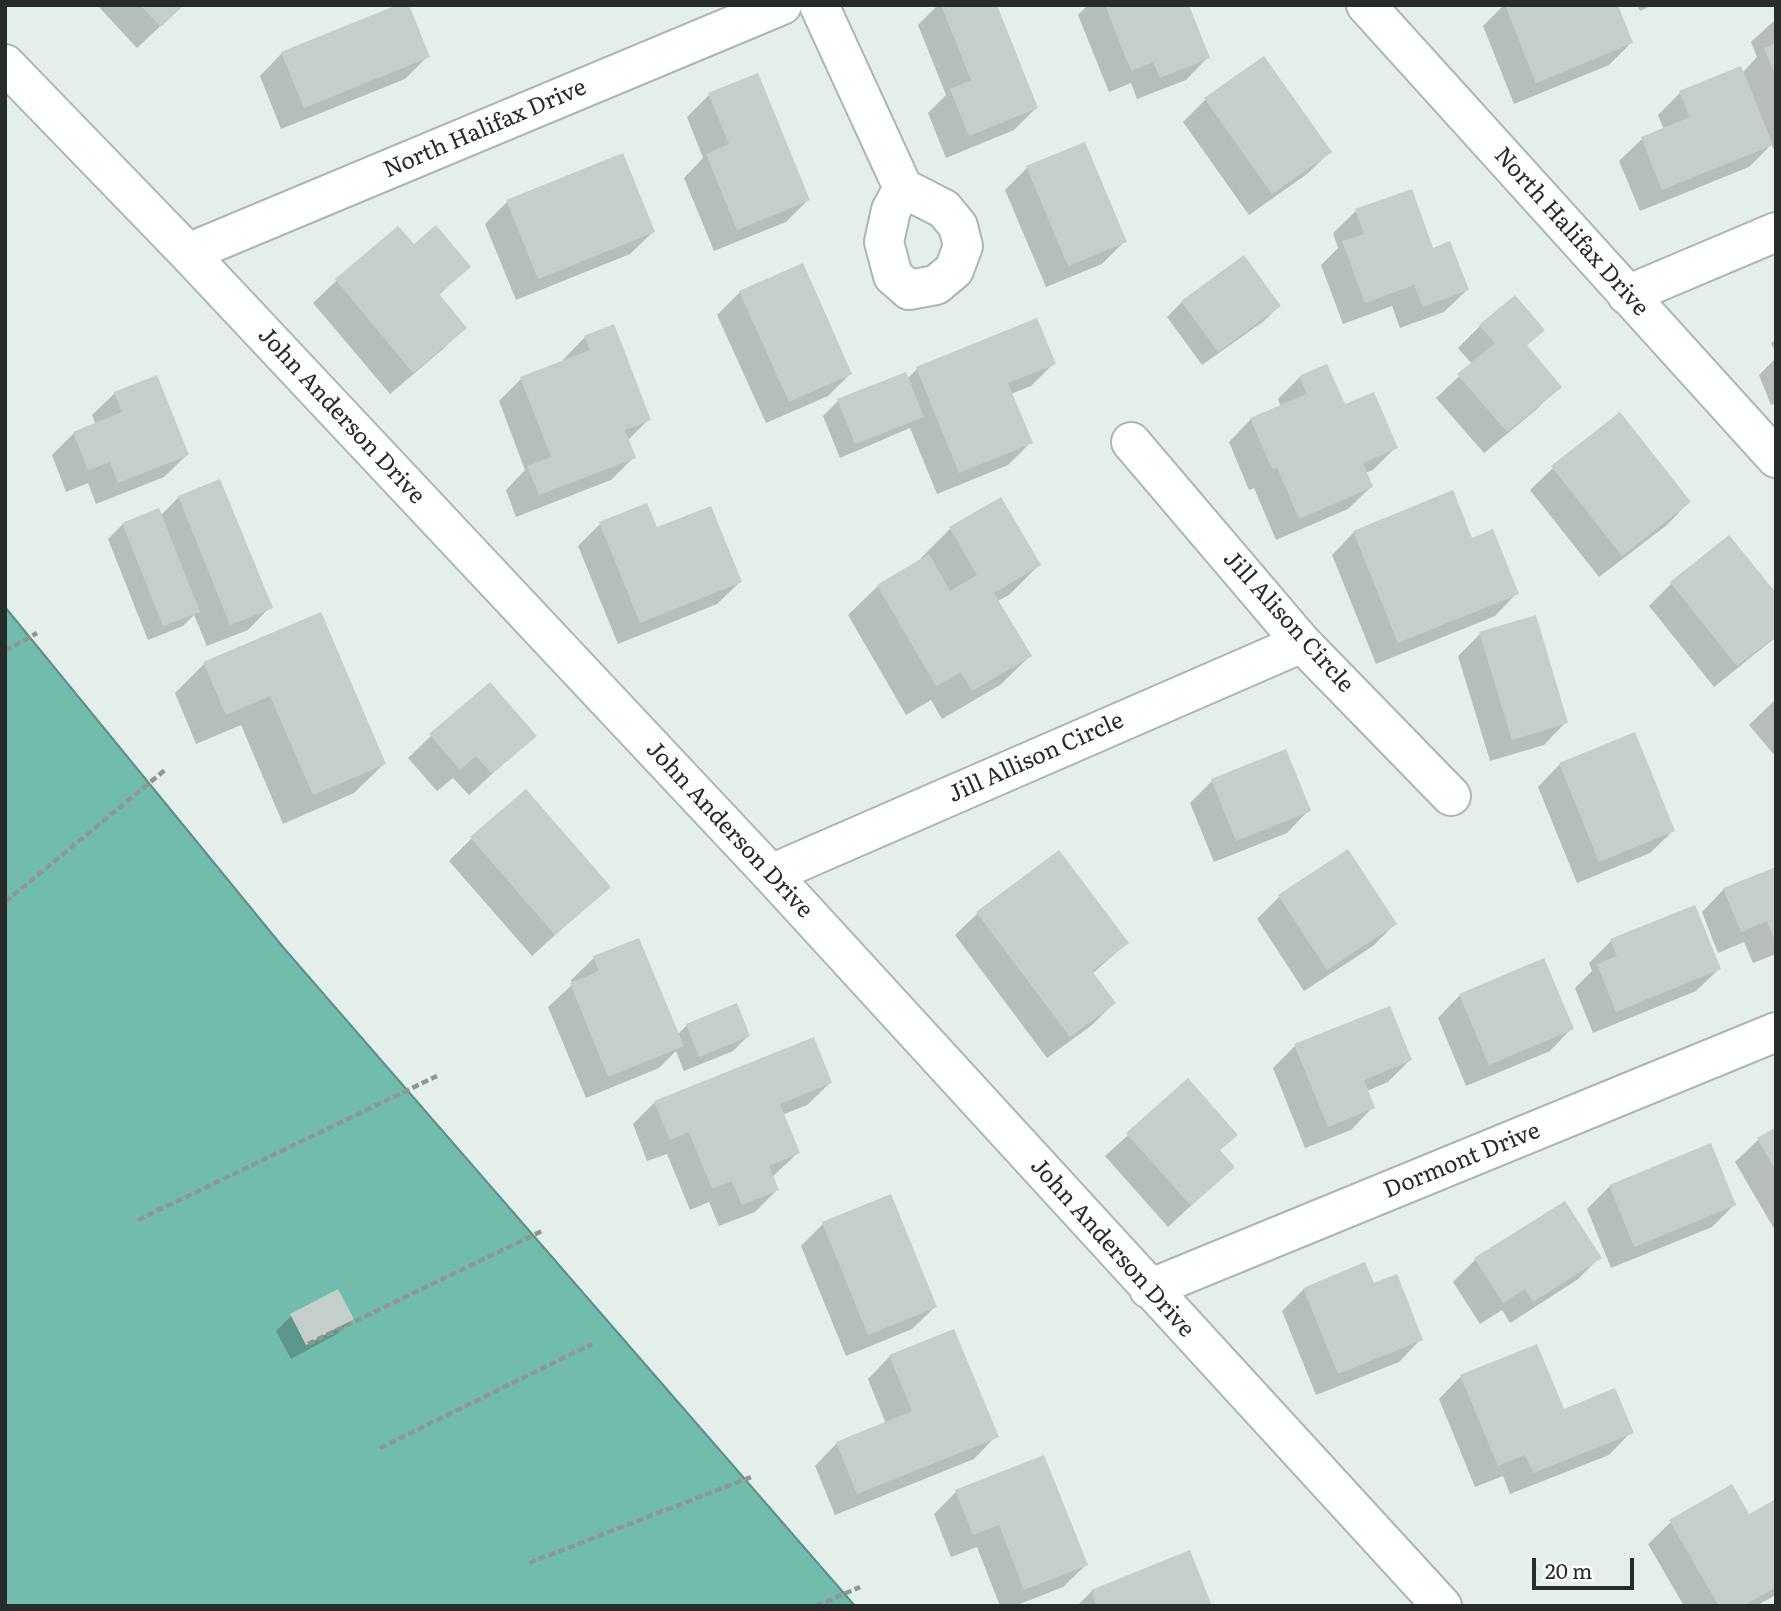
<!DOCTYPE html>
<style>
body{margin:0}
#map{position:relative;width:1781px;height:1611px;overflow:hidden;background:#e4eeeb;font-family:Literata,serif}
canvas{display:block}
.frame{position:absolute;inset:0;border:7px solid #272b2a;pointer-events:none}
.scale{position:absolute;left:1532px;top:1558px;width:102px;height:32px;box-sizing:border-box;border:4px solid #272b2a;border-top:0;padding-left:9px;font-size:21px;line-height:24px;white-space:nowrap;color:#272b2a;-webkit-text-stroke:5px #fff;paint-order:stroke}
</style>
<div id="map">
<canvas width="1781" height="1611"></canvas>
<div class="frame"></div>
<div class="scale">20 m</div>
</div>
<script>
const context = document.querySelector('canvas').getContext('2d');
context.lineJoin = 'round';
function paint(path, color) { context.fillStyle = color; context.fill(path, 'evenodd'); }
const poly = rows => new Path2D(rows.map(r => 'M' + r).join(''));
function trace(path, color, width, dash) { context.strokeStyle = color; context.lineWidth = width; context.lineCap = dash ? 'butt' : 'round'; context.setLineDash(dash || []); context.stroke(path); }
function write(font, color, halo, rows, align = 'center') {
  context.font = font + ' Literata,serif'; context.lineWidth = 6; context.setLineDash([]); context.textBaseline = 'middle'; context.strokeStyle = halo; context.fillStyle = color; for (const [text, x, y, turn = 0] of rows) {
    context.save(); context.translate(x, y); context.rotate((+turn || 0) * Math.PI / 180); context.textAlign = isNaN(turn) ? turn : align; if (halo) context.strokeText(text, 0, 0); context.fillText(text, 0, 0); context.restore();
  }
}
const water = poly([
 [5,607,282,946,855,1606,5,1606,5,607]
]);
paint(water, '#72bcad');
trace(water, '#5c9086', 2);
paint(poly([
 [97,5,183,5,137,48],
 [938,5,995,5,1036,108,1014,130,946,158,928,113,946,95,918,25],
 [1088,5,1187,5,1208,57,1186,80,1137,99,1131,83,1109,92,1078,15],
 [1504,5,1616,5,1631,43,1609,65,1514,104,1483,26],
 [1637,5,1653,5,1640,11],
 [1776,19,1776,152,1771,145,1749,167,1640,211,1619,161,1642,139,1664,130,1658,115,1680,93,1742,73,1757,57,1751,42],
 [282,53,428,56,405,79,281,129,260,76],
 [1264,58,1330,152,1307,174,1249,215,1183,122,1205,100],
 [709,95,808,200,786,222,714,251,684,178,703,158,687,117],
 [1027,168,1124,242,1102,264,1046,287,1005,190],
 [1411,191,1432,250,1467,290,1444,312,1400,328,1392,306,1343,324,1321,265,1338,248,1333,233,1356,211],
 [507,202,653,232,630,254,516,300,485,224],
 [398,228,413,246,469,267,438,296,464,328,442,350,390,394,313,303,336,281],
 [740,292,850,374,828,396,766,423,717,315],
 [1182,302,1279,306,1264,321,1202,365,1167,317],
 [1480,326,1543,330,1526,346,1559,386,1537,409,1484,453,1436,398,1472,364,1458,348],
 [585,337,649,419,627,441,634,457,611,480,516,517,506,490,525,470,499,401,521,379,564,362,563,360],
 [1776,339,1776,354,1771,343],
 [1776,358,1776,403,1771,405,1759,375],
 [1054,363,1031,386,1011,394,1031,442,1008,465,937,494,910,428,840,458,823,416,838,401,907,379,917,369],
 [1300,377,1344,407,1395,448,1373,470,1365,473,1371,487,1348,509,1276,540,1254,488,1249,490,1229,442,1251,419,1281,407,1278,399],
 [115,393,187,455,164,477,96,504,88,483,66,492,52,455,74,433,96,425,92,415],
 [1553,468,1689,502,1667,525,1599,577,1530,490],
 [219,481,270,607,248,630,207,646,194,615,183,626,148,640,108,539,123,524,160,516,179,497],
 [600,524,656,530,740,582,717,604,618,644,578,546],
 [950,529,1039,565,1009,595,998,601,1030,656,1000,685,942,719,931,700,906,715,848,615,878,586,922,560,921,558],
 [1354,532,1471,540,1517,593,1495,616,1376,664,1332,555],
 [1729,537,1776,596,1776,637,1714,687,1649,606,1671,584],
 [320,614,384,764,354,793,283,824,241,725,196,744,175,693,204,664],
 [1480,634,1566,722,1544,745,1490,761,1458,656],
 [1776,699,1776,757,1749,725],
 [431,736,534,736,469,795,453,778,437,791,408,758],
 [1560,764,1673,831,1650,853,1577,883,1538,787],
 [1212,781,1309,810,1287,833,1214,862,1190,803],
 [472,838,608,887,532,956,449,861],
 [1776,868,1776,954,1753,963,1744,942,1718,953,1702,912,1724,889],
 [1279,897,1395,924,1373,946,1304,991,1257,919],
 [978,913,1127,943,1092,974,1114,1003,1092,1025,1047,1058,955,935],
 [1611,941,1719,969,1696,991,1593,1033,1575,988,1592,971,1589,963],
 [594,958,677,1035,687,1025,748,1036,733,1051,684,1071,676,1051,659,1068,586,1098,548,1007,573,984,571,980],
 [1460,995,1572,1028,1550,1051,1466,1086,1438,1018],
 [1295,1046,1410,1060,1388,1082,1367,1091,1373,1107,1351,1130,1305,1148,1273,1068],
 [1188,1081,1236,1134,1219,1151,1233,1167,1168,1227,1105,1156],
 [830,1083,807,1105,782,1115,798,1153,772,1177,777,1190,755,1212,719,1226,709,1202,690,1210,667,1154,647,1161,633,1124,655,1102],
 [1776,1129,1776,1232,1735,1162,1758,1140],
 [1610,1186,1734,1205,1712,1227,1611,1268,1587,1209],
 [1564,1203,1599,1258,1577,1280,1510,1323,1502,1310,1480,1324,1453,1282,1475,1260],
 [823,1224,935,1307,912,1329,846,1356,801,1246],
 [1373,1286,1421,1339,1399,1362,1316,1395,1282,1311,1304,1289],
 [337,1291,352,1319,337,1334,291,1359,276,1331,291,1316],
 [890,1356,996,1436,974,1459,835,1515,815,1466,837,1443,886,1424,868,1379],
 [1461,1376,1563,1411,1631,1432,1609,1455,1510,1494,1503,1476,1475,1487,1439,1399],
 [956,1492,1086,1565,1063,1587,1015,1606,1000,1606,977,1547,951,1557,934,1514],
 [1776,1501,1776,1595,1756,1606,1684,1606,1648,1544,1671,1522,1749,1517],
 [1092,1591,1210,1606,1077,1606]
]), '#0003');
paint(poly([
 [140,5,184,5,161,27],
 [397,5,409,5,430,57,304,108,281,52],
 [941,5,997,5,1038,108,969,136,950,89,971,80],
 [1105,5,1189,5,1210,58,1160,78,1153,62,1131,71],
 [1505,5,1618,5,1633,43,1536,83],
 [1776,43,1776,77,1764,48],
 [1264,56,1332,152,1272,194,1204,98],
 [1741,66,1773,145,1662,190,1641,137,1690,117,1679,91],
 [758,73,810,200,737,230,706,154,729,144,708,93],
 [1085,142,1127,242,1068,266,1026,166],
 [623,153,655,232,538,279,506,200],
 [1412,189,1433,248,1450,241,1469,290,1423,307,1414,285,1365,303,1342,241,1364,234,1355,209],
 [436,225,471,267,439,294,467,328,413,373,335,279,398,226,414,244],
 [1244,255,1281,306,1218,352,1181,301],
 [803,263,852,374,789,402,739,291],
 [1515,295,1545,330,1527,345,1562,387,1507,432,1457,374,1495,343,1479,325],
 [1037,318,1056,364,1008,383,1033,443,959,473,916,367],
 [614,324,651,420,625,430,636,458,539,495,527,466,551,457,520,377,590,350,584,336],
 [1327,364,1345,404,1374,392,1398,448,1363,463,1373,487,1299,519,1277,467,1272,469,1250,418,1307,394,1299,376],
 [906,372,924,417,855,444,837,399],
 [157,375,189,455,118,483,110,462,88,470,73,432,122,412,114,392],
 [1620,412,1691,502,1622,556,1551,466],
 [220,479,273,608,230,625,178,496],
 [1453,490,1472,538,1493,529,1519,594,1398,643,1353,531],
 [1001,497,1041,565,994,593,1032,656,972,691,961,672,936,686,877,585,929,554,950,591,977,575,949,527],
 [647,503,657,527,711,506,742,582,640,623,599,522],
 [159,508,200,612,163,626,122,523],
 [1729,535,1776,593,1776,636,1737,666,1670,582],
 [321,612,386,764,313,795,270,696,226,715,203,662],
 [1536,615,1568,723,1512,740,1479,632],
 [490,682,537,736,492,774,476,756,460,770,429,734],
 [1635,732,1675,831,1599,862,1559,763],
 [1286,749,1311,811,1236,841,1211,779],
 [526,789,611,887,555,935,470,837],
 [1348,849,1397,924,1327,970,1278,895],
 [1059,850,1129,943,1092,971,1116,1003,1070,1037,976,912],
 [1776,867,1776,943,1767,921,1741,932,1723,888],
 [1695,905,1721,969,1616,1012,1597,964,1617,956,1610,939],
 [639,938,684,1046,608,1077,570,983,599,971,593,956],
 [1544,958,1574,1029,1489,1065,1459,994],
 [737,1003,750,1036,699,1057,686,1024],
 [1390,1006,1412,1060,1364,1080,1375,1108,1328,1127,1294,1044],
 [814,1037,832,1083,780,1104,800,1153,769,1166,779,1190,742,1205,732,1181,712,1189,689,1132,670,1140,654,1101],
 [1188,1078,1238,1135,1220,1150,1235,1167,1191,1206,1126,1133],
 [1776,1127,1776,1171,1757,1138],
 [1711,1143,1736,1205,1634,1247,1609,1185],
 [891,1194,937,1307,868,1335,822,1222],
 [1565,1201,1602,1258,1533,1302,1525,1289,1503,1303,1474,1258],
 [1365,1262,1374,1283,1397,1274,1423,1340,1338,1374,1303,1288],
 [338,1289,354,1319,306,1345,290,1314],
 [954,1329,999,1437,857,1494,836,1442,912,1411,889,1355],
 [1537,1344,1564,1409,1615,1388,1634,1433,1533,1473,1525,1455,1498,1466,1460,1375],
 [1044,1455,1088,1565,1024,1590,999,1525,973,1535,955,1490],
 [1732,1484,1749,1514,1776,1499,1776,1587,1743,1606,1719,1606,1669,1520],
 [1190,1550,1212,1606,1097,1606,1091,1590]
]), '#c4cecb');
const minor = poly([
 [819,5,903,188,944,209,958,226,963,246,954,270,936,285,909,290,893,276,884,242,891,210,903,188],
 [1366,5,1776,458],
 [5,64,188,253,771,874,1442,1606],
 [188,253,782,5],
 [1627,295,1776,232],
 [1131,442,1302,643,1451,796],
 [771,874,1302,643],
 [1149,1289,1776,1032]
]);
trace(minor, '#acb5b3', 42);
trace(poly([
 [5,651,37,633],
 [5,902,165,770],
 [138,1220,437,1076],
 [308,1344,544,1230],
 [380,1448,592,1344],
 [529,1563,751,1477],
 [816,1606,860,1587]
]), '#8f9795', 4.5, [7, 3.5]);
trace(minor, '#fff', 38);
write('23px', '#272b2a', '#fff', [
 ["North Halifax Drive",485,129,-23],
 ["North Halifax Drive",1571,232,48],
 ["John Anderson Drive",341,416,47],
 ["Jill Alison Circle",1288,622,48],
 ["Jill Allison Circle",1036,758,-24],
 ["John Anderson Drive",729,830,47],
 ["Dormont Drive",1462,1161,-22],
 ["John Anderson Drive",1112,1248,48]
]);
</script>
